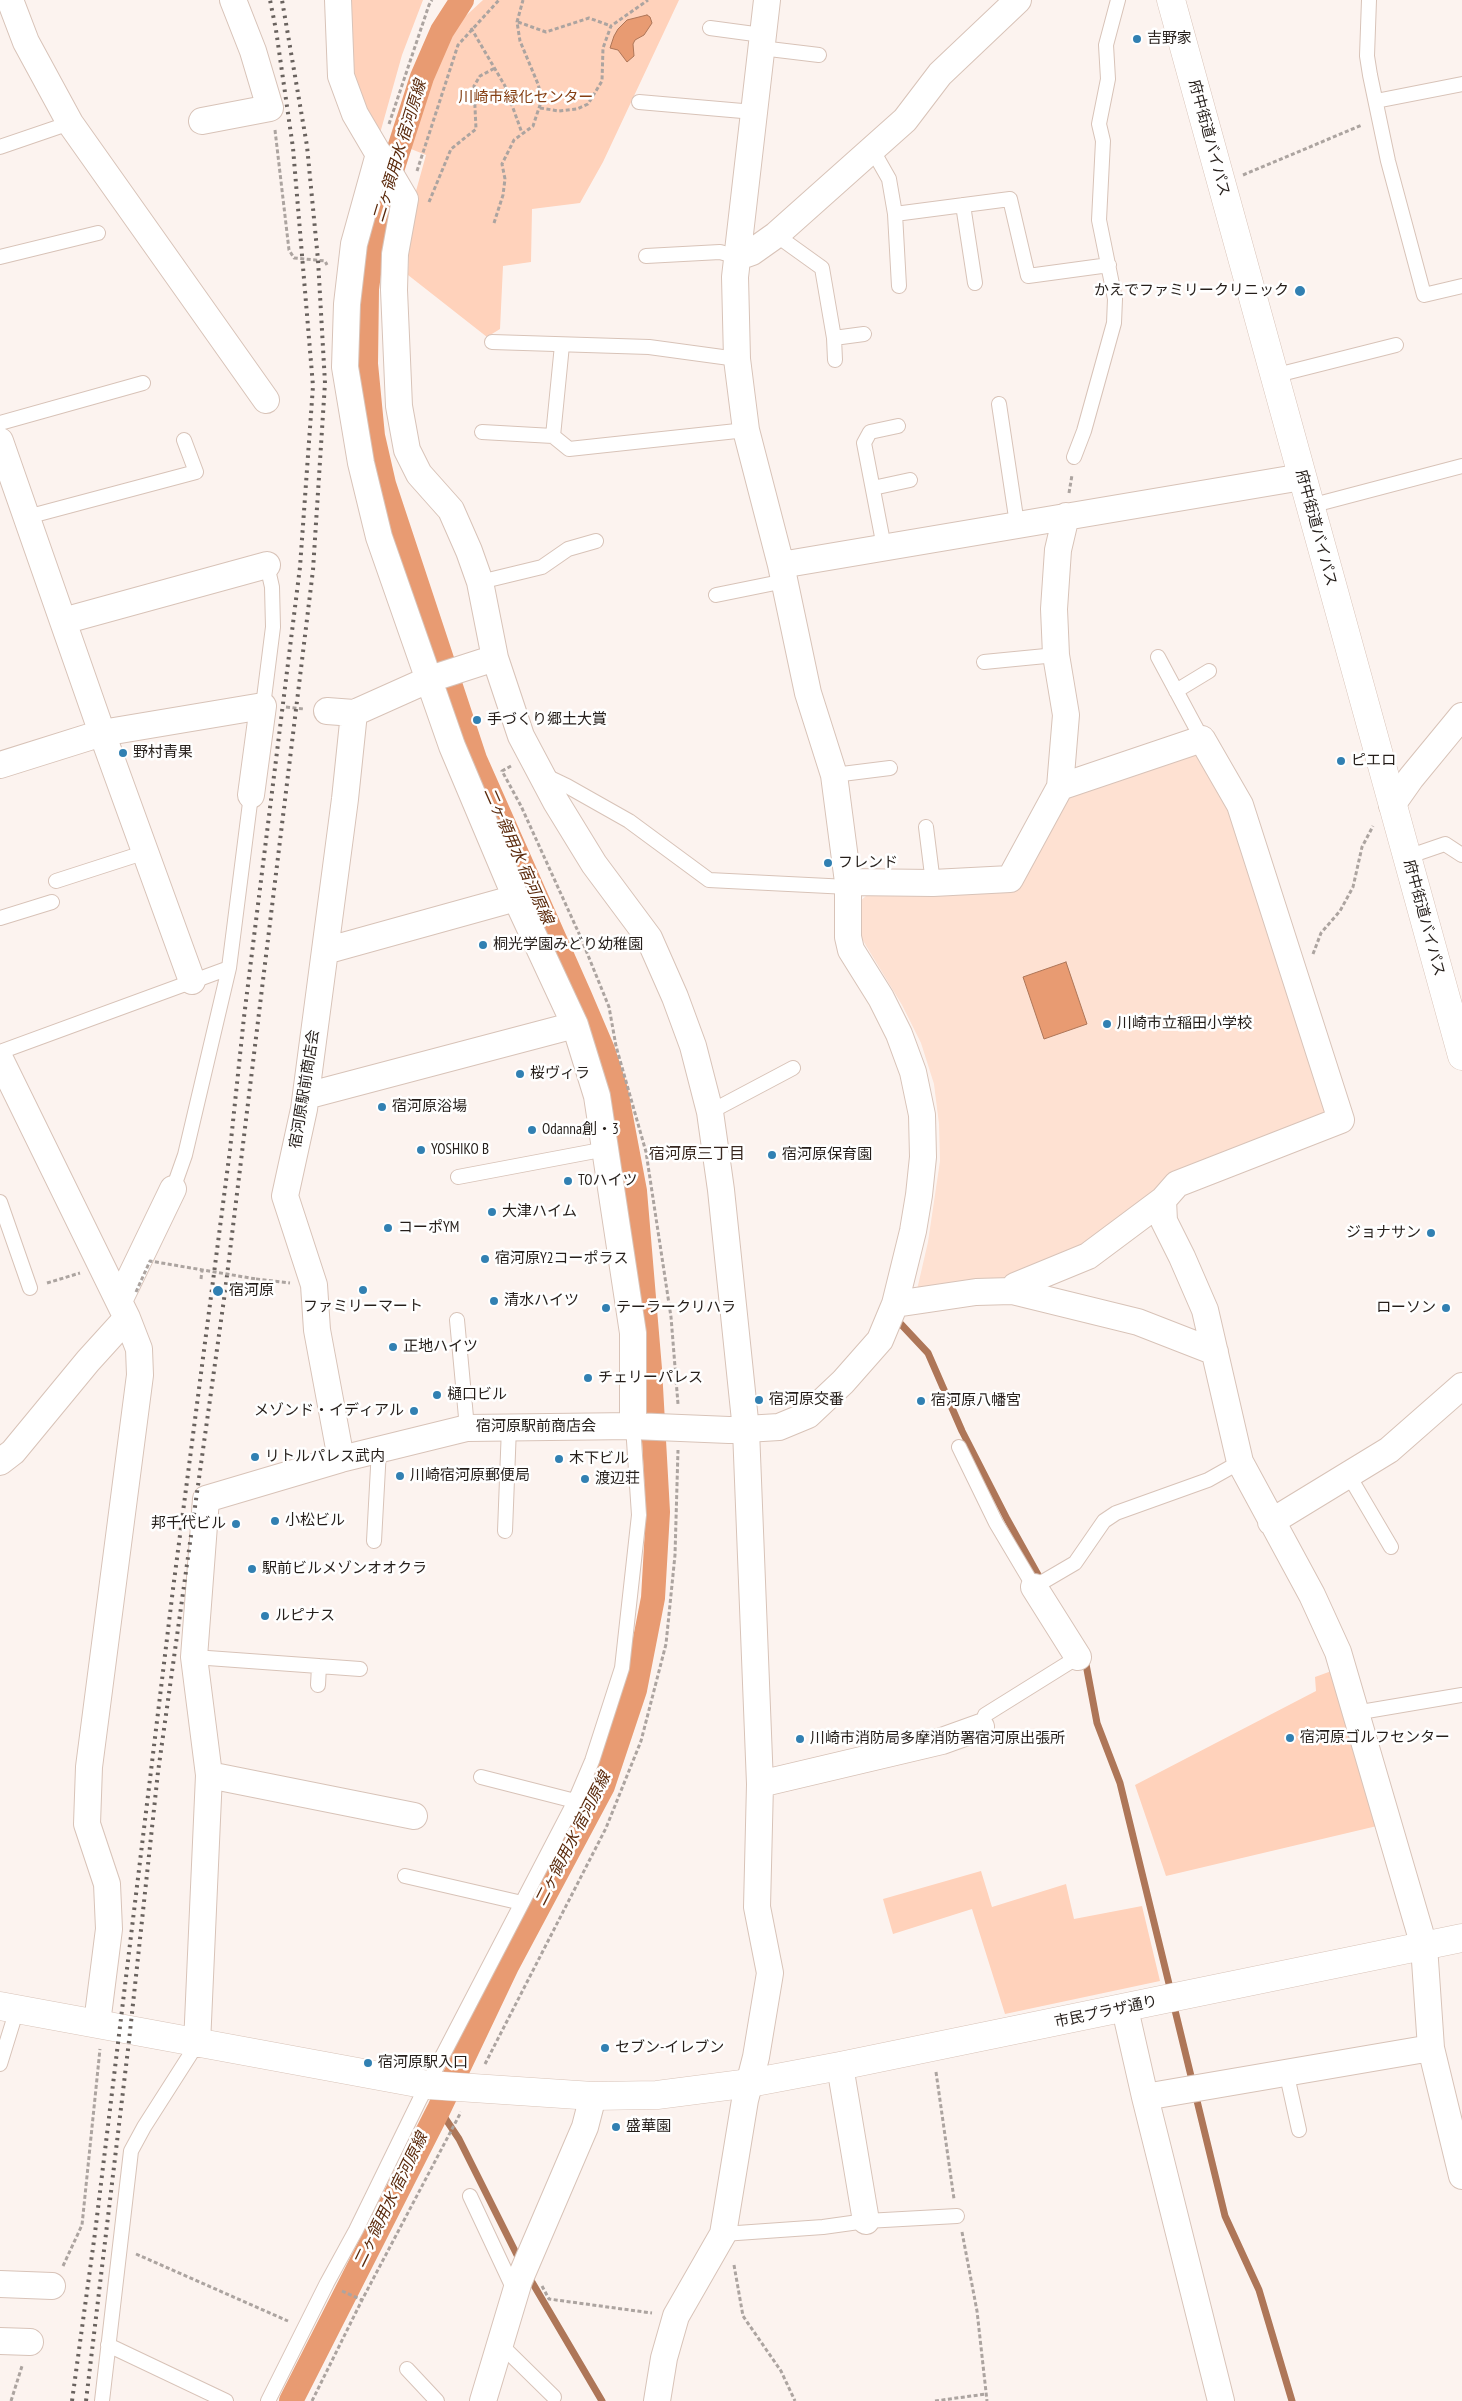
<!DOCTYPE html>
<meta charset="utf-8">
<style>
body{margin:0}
canvas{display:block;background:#fcf3ef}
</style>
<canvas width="1462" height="2401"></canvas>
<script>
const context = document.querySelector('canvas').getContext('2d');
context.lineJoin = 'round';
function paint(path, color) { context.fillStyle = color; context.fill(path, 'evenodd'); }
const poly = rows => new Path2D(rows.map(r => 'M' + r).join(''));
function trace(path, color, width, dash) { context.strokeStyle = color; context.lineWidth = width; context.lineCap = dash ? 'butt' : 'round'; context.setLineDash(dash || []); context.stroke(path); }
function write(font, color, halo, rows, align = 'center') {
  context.font = font + ' "PT Sans Narrow","Noto Sans JP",sans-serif'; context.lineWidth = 5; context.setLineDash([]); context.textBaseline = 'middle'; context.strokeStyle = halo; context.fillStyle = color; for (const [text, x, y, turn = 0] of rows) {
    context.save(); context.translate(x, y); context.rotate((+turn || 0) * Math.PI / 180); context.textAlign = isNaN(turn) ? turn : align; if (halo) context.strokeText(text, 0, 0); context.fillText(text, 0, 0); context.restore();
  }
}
paint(poly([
 [1194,750,1230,803,1329,1105,1324,1118,1028,1276,916,1294,928,1242,940,1161,939,1124,934,1084,921,1043,902,1005,862,939,858,903,873,890,1014,887,1068,790]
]), '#fee1d2');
paint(poly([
 [347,0,423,0,402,55,379,137,347,68],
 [483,0,679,0,603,162,580,203,532,209,531,262,503,266,500,329,487,337,408,275,411,209,426,155,411,149,432,72,441,50,457,24],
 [1337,1669,1377,1826,1166,1876,1135,1785,1316,1691,1315,1677],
 [981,1871,992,1907,1066,1884,1074,1919,1142,1906,1160,1981,1005,2014,972,1909,893,1934,883,1899]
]), '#ffd2bb');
const water = poly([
 [647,15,650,17,652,23,644,35,635,40,633,44,634,56,627,62,618,50,610,48,614,36,618,29,627,20,647,15],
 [1066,962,1087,1024,1044,1039,1023,977,1066,962]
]);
paint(water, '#e89b72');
trace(water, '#ae7658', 1);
trace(poly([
 [898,1321,928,1353,962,1431,1007,1519,1042,1582],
 [1085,1659,1097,1723,1120,1783,1171,1992],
 [1173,2002,1225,2216,1259,2290,1292,2401],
 [439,2109,459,2139,521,2263],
 [529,2277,602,2401]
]), '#ae7658', 7);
trace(poly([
 [291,2401,439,2109,507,1966,603,1786,635,1690,653,1598,658,1512,650,1369,635,1191,616,1090,603,1050,580,996,475,759,384,484,373,436,366,364,367,289,376,220,422,77,442,31,462,0]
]), '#e89b72', 24);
const lane = poly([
 [1369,0,1367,56,1370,75,1388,161,1424,295,1462,286],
 [710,28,762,35],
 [761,48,819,55],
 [1376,101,1462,84],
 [639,102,754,112],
 [0,147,70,123],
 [872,149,889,179,895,214,899,286],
 [963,205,975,283],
 [895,214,1010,199,1028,276,1109,265],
 [776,235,822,268,834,338,835,360],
 [646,256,720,252,738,257],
 [0,257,98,233],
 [834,338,864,334],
 [492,342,649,347,737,359],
 [562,345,553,436,569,449,746,430],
 [1273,376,1396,345],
 [999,404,1017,524],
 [0,423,143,383],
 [482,432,553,436],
 [1074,457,1084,431,1114,323,1115,299,1099,220,1103,141,1099,124,1108,79,1106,45,1118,0],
 [873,488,910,480],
 [1310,506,1462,466],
 [27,517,196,472,184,440],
 [884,547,864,443,870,432,898,426],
 [480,582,542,567,568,549,596,541],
 [716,595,785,581],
 [1158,657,1202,739],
 [984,662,1056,655],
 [1176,691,1209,671],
 [263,706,273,627,272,587,267,565],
 [544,775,567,786,629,821,709,880,848,887],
 [834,775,890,768],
 [926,827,933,883],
 [1407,857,1445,844,1462,855],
 [56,881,146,852],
 [0,918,52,902],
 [0,1052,229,968],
 [710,1112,793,1068],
 [458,1177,606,1149],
 [173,1189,185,1155,229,968,251,795],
 [0,1202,30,1288],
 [457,1320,467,1428],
 [959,1447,996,1523,1034,1587,1075,1563,1104,1521,1116,1513,1208,1480,1240,1462],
 [1348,1474,1391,1547],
 [505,1531,509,1427],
 [374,1541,379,1449],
 [194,1657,360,1669],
 [318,1685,319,1666],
 [1355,1713,1462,1695],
 [981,1727,985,1715,1078,1657],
 [481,1777,575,1801],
 [405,1876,522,1903],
 [0,2064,17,2009],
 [1286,2071,1299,2130],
 [470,2196,515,2292],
 [723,2234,823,2227,866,2221,957,2216],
 [500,2344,554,2397],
 [108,2345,226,2401],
 [407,2369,437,2401],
 [102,2401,131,2151,144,2127,197,2044],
 [268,2401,327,2283,356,2230,420,2099,575,1801,592,1761,622,1668,639,1515,633,1426]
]);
const street = poly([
 [10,0,26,42,70,123,266,400],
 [338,0,341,76,355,114,405,199,395,254,394,290,399,406,407,450,419,474,451,510,469,551,480,582,495,658,521,736,556,802,594,864,649,938,675,997,693,1046,710,1112,721,1190,746,1430,760,1784,757,1907,770,1973,756,2057,745,2100,723,2234,676,2316,664,2358,657,2401],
 [202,121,270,108,253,51,233,0],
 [379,154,354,244,347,304,345,367,361,463,379,537,452,746,516,898,575,1025,597,1096,633,1333,633,1426],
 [738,257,752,252,776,235,905,120,940,74,1018,0],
 [0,441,102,733,192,981],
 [781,565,1302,477],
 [63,621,267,565],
 [327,711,354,713,430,679,495,658],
 [0,765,102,733,263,706,251,795],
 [1392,805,1411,778,1462,716],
 [848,882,933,883,1010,879,1060,787,1066,715,1056,655,1054,609,1058,550,1066,516],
 [325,951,516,898],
 [0,1059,127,1318,139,1349,140,1375,89,1767,87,1824,107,1884,109,1929,97,2023],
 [306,1096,575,1025],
 [1163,1200,1164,1221,1182,1257,1205,1310,1240,1462,1312,1595,1338,1652,1424,1946,1431,2048,1462,2176],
 [1012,1291,1015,1286,1088,1256,1163,1200,1177,1184,1341,1120,1240,805,1202,739,1060,787],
 [119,1301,173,1189],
 [895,1304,976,1292,1012,1291,1138,1322,1215,1352],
 [341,1459,317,1330,314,1285,285,1196,304,1109,345,799,354,713],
 [0,1462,13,1452,88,1361,127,1318],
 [1271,1522,1389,1450,1462,1386],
 [1034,1587,1078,1657],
 [209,1775,414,1816],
 [760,1784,942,1741,981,1727],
 [1125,2009,1145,2097,1221,2401],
 [197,2044,209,1775,194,1657,206,1499,341,1459,467,1428,633,1426,729,1430,779,1427,808,1415,843,1382,880,1340,895,1304,913,1231,919,1195,923,1157,922,1115,913,1072,899,1034,881,998,851,950,848,937,848,882,834,775,808,693,781,565,746,430,737,359,735,277,767,0],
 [840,2066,866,2221],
 [1145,2097,1431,2048],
 [0,2284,52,2286],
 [0,2341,30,2342],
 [483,2401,519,2281,585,2127,593,2096]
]);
const secondary = poly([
 [1171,0,1462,1056],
 [0,2006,428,2085,593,2096,657,2095,750,2083,840,2066,1462,1938]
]);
trace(lane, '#d8c3b8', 16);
trace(street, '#d8c3b8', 28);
trace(secondary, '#d8c3b8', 29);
trace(poly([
 [518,22,546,32,589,18,611,26],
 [471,28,505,86,522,133],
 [540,108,559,111,577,109,588,104,602,81,603,48,611,26,648,0],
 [389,124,429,5,432,0],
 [275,130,289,250,294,258,325,261,327,265],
 [417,171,458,45,499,0],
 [1243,175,1362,125],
 [429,202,451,149,476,129,474,86,480,76,495,68],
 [494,223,503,195,505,179,502,164,514,140,533,126,542,99,538,84,520,41,517,22,523,0],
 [1069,493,1072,475],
 [286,707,304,709],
 [511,766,502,771,521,806,581,938,609,1007,616,1046,646,1152,671,1317,678,1404],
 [564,946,581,938],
 [1313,954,1321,933,1340,911,1353,887,1362,847,1373,826],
 [201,1279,202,1270],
 [256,1279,290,1283],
 [47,1283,80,1273],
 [485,2064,606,1828,641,1741,666,1644,675,1555,678,1450],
 [936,2072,954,2199],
 [962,2232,977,2311,987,2401],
 [136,2254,288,2321],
 [734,2265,743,2316,781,2371,795,2401],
 [63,2266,82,2225,100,2049],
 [542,2286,549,2299,652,2313],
 [342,2291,362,2300],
 [11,2401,22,2366],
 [312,2401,362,2300,461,2112],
 [935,2401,986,2394]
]), '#aca4a0', 3, [4, 2.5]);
trace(lane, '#fff', 14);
trace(street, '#fff', 26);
trace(secondary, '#fff', 28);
trace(poly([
 [72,2401,95,2233,173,1589,230,1150,244,1017,300,567,313,386,293,148,276,30,270,0],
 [86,2401,129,2041,158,1772,225,1292,313,570,325,383,318,260,307,146,282,0]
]), '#69625e', 4, [2.5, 5]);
trace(poly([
 [136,1292,150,1261,256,1279]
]), '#aca4a0', 3, [4, 2.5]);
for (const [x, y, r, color] of [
 [1137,39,5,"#3180b2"],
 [1300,291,6,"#3180b2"],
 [477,720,5,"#3180b2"],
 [123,753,5,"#3180b2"],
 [1341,761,5,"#3180b2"],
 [828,863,5,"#3180b2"],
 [483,945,5,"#3180b2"],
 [1107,1024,5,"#3180b2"],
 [520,1074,5,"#3180b2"],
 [382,1107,5,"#3180b2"],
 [532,1130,5,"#3180b2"],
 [421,1150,5,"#3180b2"],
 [772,1155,5,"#3180b2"],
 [568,1181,5,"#3180b2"],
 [492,1212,5,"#3180b2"],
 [388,1228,5,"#3180b2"],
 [1431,1233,5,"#3180b2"],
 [485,1259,5,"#3180b2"],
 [363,1290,5,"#3180b2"],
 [218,1291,6,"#3180b2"],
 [494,1301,5,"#3180b2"],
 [606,1308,5,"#3180b2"],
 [1446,1308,5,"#3180b2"],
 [393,1347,5,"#3180b2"],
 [588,1378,5,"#3180b2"],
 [437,1395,5,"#3180b2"],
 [759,1400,5,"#3180b2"],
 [921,1401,5,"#3180b2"],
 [414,1411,5,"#3180b2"],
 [255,1457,5,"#3180b2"],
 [559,1459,5,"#3180b2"],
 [400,1476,5,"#3180b2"],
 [585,1479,5,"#3180b2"],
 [275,1521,5,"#3180b2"],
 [236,1524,5,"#3180b2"],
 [252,1569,5,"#3180b2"],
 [265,1616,5,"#3180b2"],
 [1290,1738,5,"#3180b2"],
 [800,1739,5,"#3180b2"],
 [605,2048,5,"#3180b2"],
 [368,2063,5,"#3180b2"],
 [616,2127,5,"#3180b2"]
]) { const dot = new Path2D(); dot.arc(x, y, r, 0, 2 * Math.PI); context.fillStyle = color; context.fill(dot); trace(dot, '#fff', 2); }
write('15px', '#251e1a', '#fff', [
 ["吉野家",1147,39],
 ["かえでファミリークリニック",1289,291,"right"],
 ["手づくり郷土大賞",487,720],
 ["野村青果",133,753],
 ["ピエロ",1351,761],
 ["フレンド",838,863],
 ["桐光学園みどり幼稚園",493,945],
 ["川崎市立稲田小学校",1117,1024],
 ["桜ヴィラ",530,1074],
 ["宿河原浴場",392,1107],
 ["Odanna創・3",542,1130],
 ["YOSHIKO B",431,1150],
 ["宿河原保育園",782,1155],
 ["TOハイツ",578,1181],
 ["大津ハイム",502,1212],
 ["コーポYM",398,1228],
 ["ジョナサン",1421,1233,"right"],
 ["宿河原Y2コーポラス",495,1259],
 ["宿河原",229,1291],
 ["清水ハイツ",504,1301],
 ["ファミリーマート",363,1307,"center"],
 ["テーラークリハラ",616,1308],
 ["ローソン",1436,1308,"right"],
 ["正地ハイツ",403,1347],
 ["チェリーパレス",598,1378],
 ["樋口ビル",447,1395],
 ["宿河原交番",769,1400],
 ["宿河原八幡宮",931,1401],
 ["メゾンド・イディアル",404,1411,"right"],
 ["リトルパレス武内",265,1457],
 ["木下ビル",569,1459],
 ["川崎宿河原郵便局",410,1476],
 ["渡辺荘",595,1479],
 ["小松ビル",285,1521],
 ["邦千代ビル",226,1524,"right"],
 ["駅前ビルメゾンオオクラ",262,1569],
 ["ルピナス",275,1616],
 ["宿河原ゴルフセンター",1300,1738],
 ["川崎市消防局多摩消防署宿河原出張所",810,1739],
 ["セブン-イレブン",615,2048],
 ["宿河原駅入口",378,2063],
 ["盛華園",626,2127]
], 'left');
write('15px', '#853f13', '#fff', [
 ["川崎市緑化センター",526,98]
]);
write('15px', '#251e1a', '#fff', [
 ["府中街道バイパス",1209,138,75],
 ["府中街道バイパス",1316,528,75],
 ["府中街道バイパス",1424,918,75],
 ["宿河原駅前商店会",305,1089,-81],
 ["宿河原駅前商店会",536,1427],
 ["市民プラザ通り",1106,2012,-12]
]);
write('italic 16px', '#5b2a0c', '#fff', [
 ["二ヶ領用水 宿河原線",400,151,-73],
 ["二ヶ領用水 宿河原線",518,856,66],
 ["二ヶ領用水 宿河原線",573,1839,-63],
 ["二ヶ領用水 宿河原線",391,2200,-64]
]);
write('16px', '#37271f', '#fff', [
 ["宿河原三丁目",697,1154]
]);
</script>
